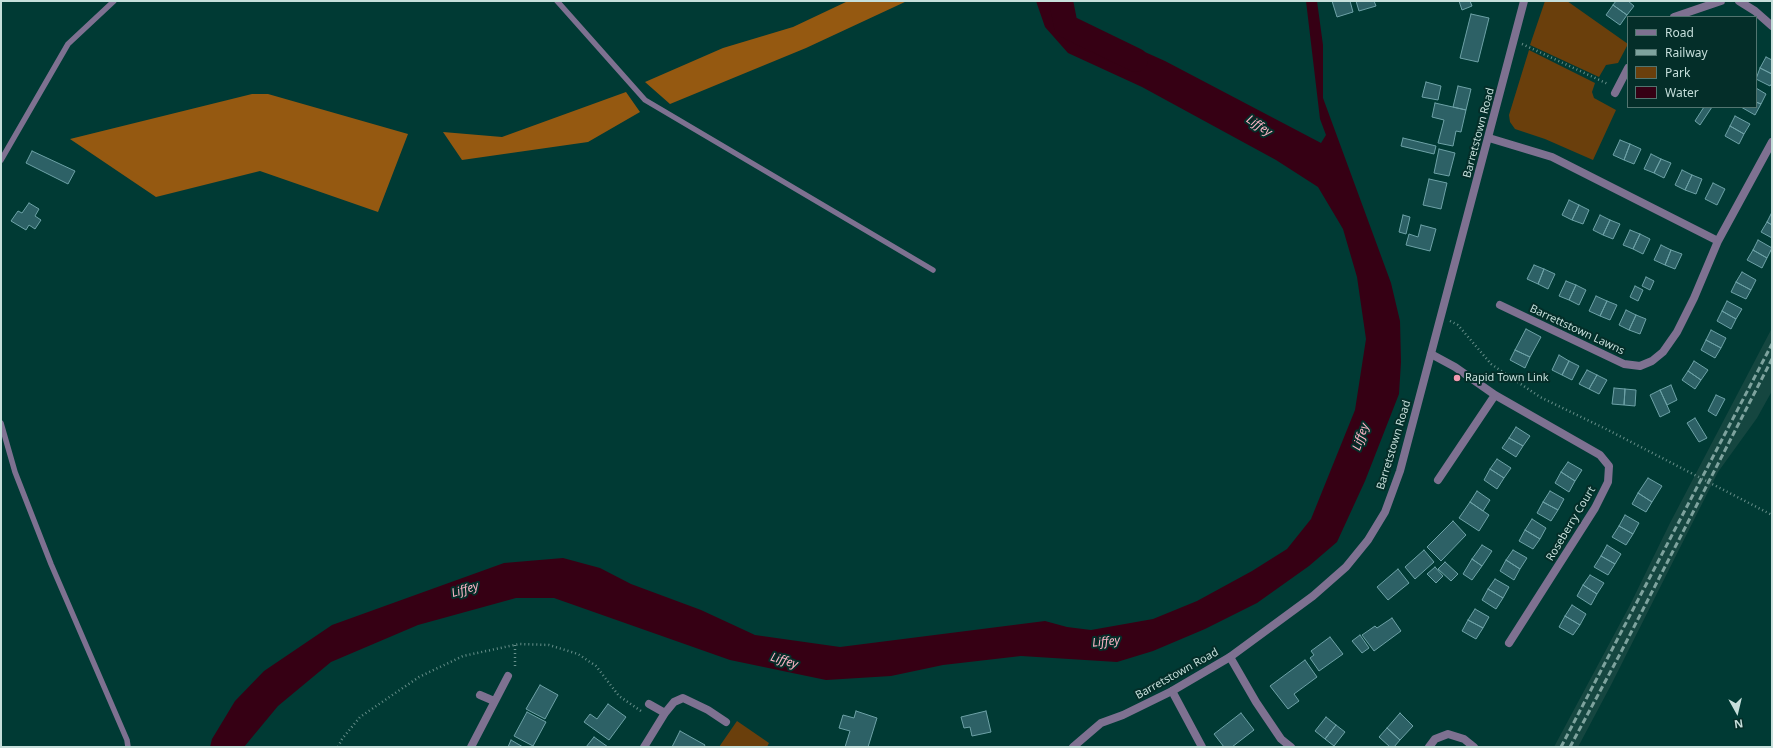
<!DOCTYPE html>
<style>
body{margin:0}
#map{position:relative;width:1773px;height:748px;overflow:hidden;background:#003a34;font-family:"Noto Sans",sans-serif}
canvas{display:block}
.frame{position:absolute;inset:0;border:2px solid #c6dfdb;pointer-events:none}
.legend{position:absolute;left:1627px;top:16px;width:130px;height:92px;box-sizing:border-box;background:#042e29;border:1px solid #527570;margin:0;padding:5px 7px;list-style:none;font-size:12px;color:#c6dfdb}
.legend li{display:flex;align-items:center;gap:8px;height:20px}
.legend b{width:20px;border:1px solid #527570}
.north{position:absolute;left:1717px;top:692px;width:40px;height:40px;-webkit-text-stroke:3px #042e29;paint-order:stroke;rotate:172deg;font-size:11px;font-weight:700;line-height:16px;text-align:center;color:#c6dfdb}
.north::after{content:'';display:block;margin:auto;width:14px;height:18px;background:#c6dfdb;clip-path:polygon(50% 0,100% 100%,50% 72%,0 100%)}
</style>
<div id="map">
<canvas width="1773" height="748"></canvas>
<div class="frame"></div>
<ul class="legend">
<li><b style="height:5px;background:#7e7191"></b>Road</li>
<li><b style="height:5px;background:#7ea39e"></b>Railway</li>
<li><b style="height:11px;background:#6a3f0c"></b>Park</li>
<li><b style="height:11px;background:#360014"></b>Water</li>
</ul>
<div class="north">N</div>
</div>
<script>
const context = document.querySelector('canvas').getContext('2d');
context.lineJoin = 'round';
function paint(path, color) { context.fillStyle = color; context.fill(path, 'evenodd'); }
const poly = rows => new Path2D(rows.map(r => 'M' + r).join(''));
function trace(path, color, width, dash) { context.strokeStyle = color; context.lineWidth = width; context.lineCap = dash ? 'butt' : 'round'; context.setLineDash(dash || []); context.stroke(path); }
function write(font, color, halo, rows, align = 'center') {
  context.font = font + ' "Noto Sans",sans-serif'; context.lineWidth = 4; context.setLineDash([]); context.textBaseline = 'middle'; context.strokeStyle = halo; context.fillStyle = color; for (const [text, x, y, turn = 0] of rows) {
    context.save(); context.translate(x, y); context.rotate((+turn || 0) * Math.PI / 180); context.textAlign = isNaN(turn) ? turn : align; if (halo) context.strokeText(text, 0, 0); context.fillText(text, 0, 0); context.restore();
  }
}
paint(poly([
 [1772,328,1772,391,1757,418,1718,472,1611,685,1578,747,1554,747,1630,605,1670,523]
]), '#154640');
paint(poly([
 [1545,1,1567,1,1628,44,1618,63,1606,65,1599,77,1530,45],
 [1529,50,1595,83,1592,92,1594,98,1616,110,1593,160,1545,139,1515,129,1510,122,1509,115],
 [737,721,769,743,767,747,719,747]
]), '#6a3f0c');
paint(poly([
 [848,1,907,1,806,48,670,104,645,82,723,48,793,27],
 [626,92,640,112,588,142,462,160,443,132,502,137],
 [252,94,268,94,408,134,378,212,260,171,156,197,70,139]
]), '#955911');
paint(poly([
 [1036,1,1067,1,1089,42,1100,46,1127,44,1165,61,1321,143,1326,135,1320,119,1306,1,1317,1,1323,45,1323,98,1391,283,1400,321,1401,362,1399,394,1365,481,1337,542,1309,566,1257,603,1205,629,1153,651,1117,662,1021,656,943,665,891,676,826,680,730,660,554,598,516,598,418,625,331,662,278,706,244,747,210,747,212,739,235,701,264,671,332,625,504,563,563,558,600,568,631,584,701,610,755,635,840,647,1045,621,1067,627,1091,630,1153,619,1197,601,1252,571,1287,549,1311,519,1355,410,1366,339,1357,277,1343,229,1318,187,1276,160,1142,87,1068,53,1045,27]
]), '#360014');
trace(poly([
 [1061,1,1066,26,1136,60]
]), '#360014', 24);
const building = poly([
 [1332,1,1350,1,1353,12,1337,17,1332,1],
 [1356,1,1374,1,1376,6,1359,11,1356,1],
 [1459,1,1470,1,1472,6,1462,10,1459,1],
 [1616,1,1628,1,1634,6,1627,15,1613,5,1616,1],
 [1613,5,1627,15,1620,25,1606,15,1613,5],
 [1471,14,1489,18,1478,62,1460,58,1471,14],
 [1766,57,1772,60,1772,74,1760,68,1766,57],
 [1760,68,1772,74,1772,83,1770,86,1756,79,1760,68],
 [1426,82,1441,86,1438,100,1422,97,1426,82],
 [1458,86,1471,89,1466,110,1453,107,1458,86],
 [1756,88,1766,94,1761,104,1756,102,1756,88],
 [1756,102,1761,104,1755,115,1741,107,1756,107,1756,102],
 [1435,103,1466,110,1461,132,1456,131,1453,146,1438,143,1444,120,1432,117,1435,103],
 [1704,107,1712,107,1700,125,1695,121,1704,107],
 [1735,116,1750,124,1744,134,1730,126,1735,116],
 [1730,126,1744,134,1739,144,1725,136,1730,126],
 [1403,138,1436,146,1434,154,1401,146,1403,138],
 [1620,140,1630,144,1624,160,1613,155,1620,140],
 [1630,144,1641,149,1634,164,1624,160,1630,144],
 [1439,149,1455,153,1449,176,1434,173,1439,149],
 [32,151,75,171,68,184,26,163,32,151],
 [1651,154,1661,159,1654,173,1644,169,1651,154],
 [1661,159,1671,163,1664,178,1654,173,1661,159],
 [1682,170,1692,175,1685,190,1675,185,1682,170],
 [1692,175,1702,179,1696,194,1685,190,1692,175],
 [1429,179,1447,183,1441,209,1423,205,1429,179],
 [1713,183,1725,189,1717,205,1705,199,1713,183],
 [1569,200,1579,205,1572,220,1562,215,1569,200],
 [29,203,39,209,35,216,41,220,35,229,29,225,26,230,11,221,18,211,22,213,29,203],
 [1579,205,1589,210,1583,224,1572,220,1579,205],
 [1772,212,1772,225,1767,222,1772,212],
 [1403,215,1410,217,1406,234,1399,232,1403,215],
 [1600,215,1610,220,1603,235,1593,230,1600,215],
 [1610,220,1620,224,1613,239,1603,235,1610,220],
 [1767,222,1772,225,1772,238,1761,232,1767,222],
 [1421,225,1436,229,1430,251,1406,245,1409,234,1418,237,1421,225],
 [1630,230,1640,234,1633,249,1623,245,1630,230],
 [1640,234,1650,239,1643,254,1633,249,1640,234],
 [1758,240,1772,248,1767,258,1753,250,1758,240],
 [1661,245,1671,250,1665,265,1654,260,1661,245],
 [1671,250,1682,254,1675,269,1665,265,1671,250],
 [1753,250,1767,258,1762,268,1747,260,1753,250],
 [1534,265,1544,269,1538,284,1527,279,1534,265],
 [1544,269,1555,274,1548,289,1538,284,1544,269],
 [1742,272,1756,280,1751,290,1736,282,1742,272],
 [1646,277,1654,281,1650,290,1642,286,1646,277],
 [1566,281,1576,285,1569,300,1559,296,1566,281],
 [1736,282,1751,290,1746,299,1731,292,1736,282],
 [1576,285,1586,290,1579,305,1569,300,1576,285],
 [1635,286,1643,290,1638,301,1630,297,1635,286],
 [1596,296,1607,301,1600,316,1589,311,1596,296],
 [1607,301,1617,305,1610,320,1600,316,1607,301],
 [1727,301,1742,309,1736,319,1722,311,1727,301],
 [1626,310,1636,315,1629,330,1619,325,1626,310],
 [1722,311,1736,319,1731,329,1717,321,1722,311],
 [1636,315,1646,319,1640,334,1629,330,1636,315],
 [1526,329,1541,337,1530,357,1515,350,1526,329],
 [1711,330,1726,338,1721,348,1706,340,1711,330],
 [1706,340,1721,348,1715,358,1701,350,1706,340],
 [1515,350,1530,357,1525,368,1510,360,1515,350],
 [1559,355,1569,361,1562,375,1552,370,1559,355],
 [1569,361,1579,366,1572,380,1562,375,1569,361],
 [1694,361,1708,370,1701,380,1688,371,1694,361],
 [1587,370,1597,375,1589,389,1579,384,1587,370],
 [1688,371,1701,380,1695,389,1682,380,1688,371],
 [1597,375,1607,380,1599,394,1589,389,1597,375],
 [1671,385,1677,400,1667,405,1660,390,1671,385],
 [1614,388,1625,389,1624,405,1612,404,1614,388],
 [1625,389,1636,390,1635,406,1624,405,1625,389],
 [1660,390,1670,412,1660,417,1650,395,1660,390],
 [1716,395,1725,399,1716,416,1708,411,1716,395],
 [1695,418,1707,438,1699,442,1687,423,1695,418],
 [1516,427,1530,436,1523,446,1509,438,1516,427],
 [1509,438,1523,446,1516,457,1502,448,1509,438],
 [1497,459,1511,468,1504,478,1490,469,1497,459],
 [1568,462,1582,470,1575,481,1561,472,1568,462],
 [1490,469,1504,478,1497,489,1484,480,1490,469],
 [1561,472,1575,481,1569,492,1555,483,1561,472],
 [1648,478,1662,486,1652,502,1638,493,1648,478],
 [1477,491,1490,500,1483,511,1470,502,1477,491],
 [1550,491,1564,499,1558,510,1543,502,1550,491],
 [1638,493,1652,502,1646,512,1632,504,1638,493],
 [1470,502,1489,515,1479,531,1459,518,1470,502],
 [1543,502,1558,510,1551,521,1537,513,1543,502],
 [1625,515,1639,523,1633,534,1619,526,1625,515],
 [1532,519,1546,528,1540,539,1525,530,1532,519],
 [1453,521,1466,535,1441,561,1427,547,1453,521],
 [1619,526,1633,534,1626,545,1612,537,1619,526],
 [1525,530,1540,539,1533,549,1519,541,1525,530],
 [1482,545,1492,551,1482,566,1472,559,1482,545],
 [1607,545,1621,554,1615,564,1601,556,1607,545],
 [1424,550,1434,562,1415,579,1405,567,1424,550],
 [1513,550,1527,558,1520,569,1506,560,1513,550],
 [1601,556,1615,564,1608,575,1594,567,1601,556],
 [1472,559,1482,566,1472,580,1463,574,1472,559],
 [1506,560,1520,569,1514,580,1500,571,1506,560],
 [1445,562,1458,574,1451,581,1438,569,1445,562],
 [1435,567,1443,576,1436,583,1427,574,1435,567],
 [1398,569,1409,583,1388,600,1377,587,1398,569],
 [1590,575,1604,583,1597,594,1583,585,1590,575],
 [1495,579,1509,587,1503,598,1488,589,1495,579],
 [1583,585,1597,594,1591,605,1577,596,1583,585],
 [1488,589,1503,598,1496,609,1482,600,1488,589],
 [1572,605,1586,614,1580,625,1565,616,1572,605],
 [1475,609,1489,617,1483,628,1468,620,1475,609],
 [1565,616,1580,625,1573,635,1559,627,1565,616],
 [1392,618,1401,631,1374,651,1362,635,1375,626,1377,628,1392,618],
 [1468,620,1483,628,1476,639,1462,631,1468,620],
 [1360,635,1369,648,1362,653,1352,641,1360,635],
 [1330,637,1343,654,1319,671,1310,658,1314,655,1311,651,1330,637],
 [1305,660,1317,677,1294,694,1299,701,1288,709,1270,686,1305,660],
 [540,685,558,695,545,719,526,709,540,685],
 [608,704,626,717,609,740,584,722,590,714,597,719,608,704],
 [856,711,877,718,868,747,845,747,850,731,839,728,843,715,854,718,856,711],
 [986,711,991,732,972,736,970,727,964,728,961,717,986,711],
 [527,712,546,722,533,746,514,736,527,712],
 [1241,713,1254,730,1232,747,1224,747,1214,734,1241,713],
 [1400,713,1413,726,1400,740,1387,728,1400,713],
 [1326,717,1336,725,1325,739,1315,731,1326,717],
 [1336,725,1345,732,1334,746,1325,739,1336,725],
 [1387,728,1400,740,1394,747,1390,747,1379,737,1387,728],
 [680,731,705,745,704,747,672,747,680,731],
 [594,737,608,747,586,747,594,737],
 [511,740,523,747,508,747,511,740]
]);
paint(building, '#2d6166');
trace(building, '#6da2a7', 1);
trace(poly([
 [1522,44,1608,84],
 [1450,321,1458,325,1491,364,1540,397,1606,429,1691,473],
 [1716,486,1772,515],
 [515,645,515,669],
 [338,747,342,739,360,717,419,677,463,656,519,644,549,645,578,654,596,666,619,696,641,711]
]), '#668f8a', 2.5, [1, 3]);
trace(poly([
 [557,1,645,100,933,270],
 [1,160,68,44,114,1],
 [1,423,15,472,51,564,127,740,128,747]
]), '#7e7191', 5.5);
trace(poly([
 [1739,1,1755,11,1772,26],
 [1674,17,1721,1],
 [1615,93,1628,68],
 [1489,138,1552,157,1718,241],
 [1500,305,1624,364,1640,366,1652,361,1663,352,1677,332,1694,298,1718,241,1772,142],
 [1431,354,1455,367,1495,395,1600,455,1609,466,1608,482,1595,508,1509,643],
 [1438,480,1495,395],
 [1230,657,1256,702,1281,739,1291,747],
 [1172,691,1202,747],
 [480,695,494,701],
 [649,704,665,713],
 [471,747,508,676],
 [644,747,665,713,674,702,683,698,708,710,726,722],
 [1429,747,1435,739,1448,734,1464,739,1474,747]
]), '#7e7191', 8);
trace(poly([
 [1073,747,1101,723,1123,715,1172,691,1230,657,1313,596,1346,567,1368,540,1385,512,1400,471,1524,1]
]), '#7e7191', 8);
trace(poly([
 [1561,747,1772,344],
 [1570,747,1620,654,1772,359]
]), '#7ea39e', 3, [6, 3]);
trace(poly([
 [1691,473,1716,486]
]), '#668f8a', 2.5, [1, 3]);
for (const [x, y, r, color] of [
 [1457,378,4,"#f29ab0"]
]) { const dot = new Path2D(); dot.arc(x, y, r, 0, 2 * Math.PI); context.fillStyle = color; context.fill(dot); trace(dot, '#042e29', 1.5); }
write('11px', '#c6dfdb', '#042e29', [
 ["Barretstown Road",1479,133,-75],
 ["Barrettstown Lawns",1577,330,25],
 ["Barretstown Road",1394,445,-73],
 ["Roseberry Court",1571,524,-59],
 ["Barretstown Road",1177,674,-29]
]);
write('11px', '#c6dfdb', '#042e29', [
 ["Rapid Town Link",1465,378]
], 'left');
write('italic 12px', '#fbb4c5', '#042e29', [
 ["Liffey",1259,126,33],
 ["Liffey",1361,437,-71],
 ["Liffey",465,590,-17],
 ["Liffey",1106,642,-6],
 ["Liffey",784,661,17]
]);
</script>
